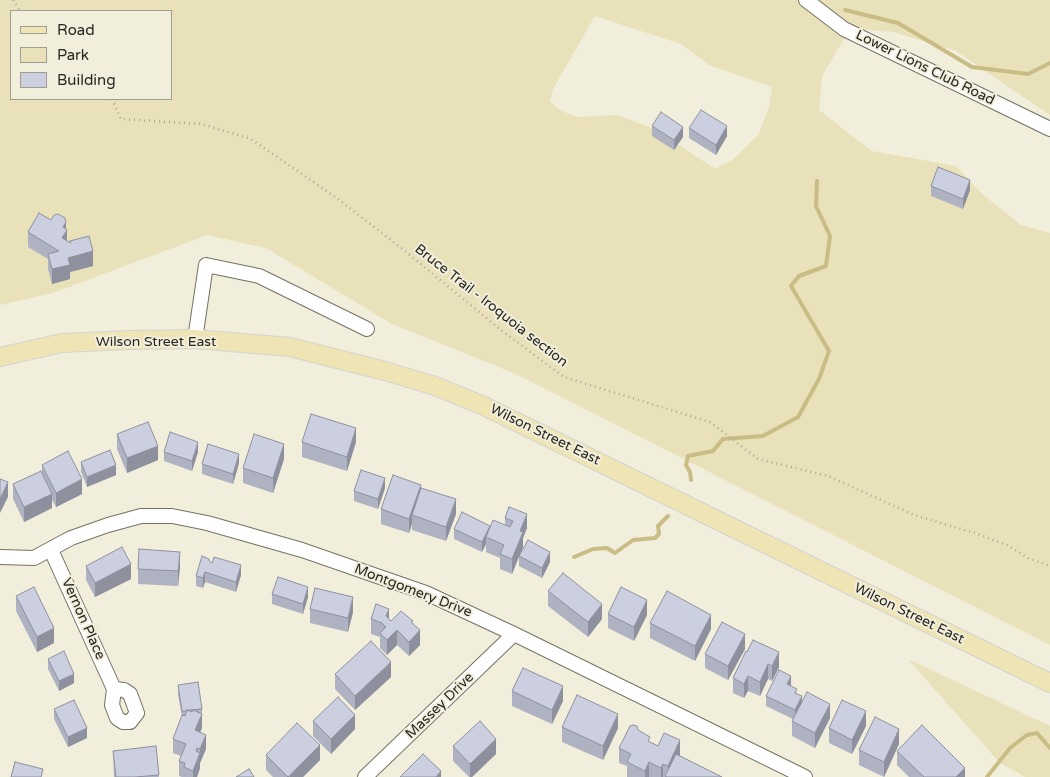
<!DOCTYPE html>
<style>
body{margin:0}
#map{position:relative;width:1050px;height:777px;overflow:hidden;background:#f1eedc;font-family:"Varela Round",sans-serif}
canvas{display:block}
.legend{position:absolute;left:10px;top:10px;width:162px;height:90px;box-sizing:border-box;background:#f1eedc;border:1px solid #a09e90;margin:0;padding:6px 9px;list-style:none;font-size:15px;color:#27261f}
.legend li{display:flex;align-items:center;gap:10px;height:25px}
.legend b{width:25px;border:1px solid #a09e90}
</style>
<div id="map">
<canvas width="1050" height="777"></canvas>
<ul class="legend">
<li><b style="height:6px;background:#efe5b4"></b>Road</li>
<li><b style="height:14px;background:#e9e1b9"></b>Park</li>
<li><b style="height:14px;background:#cbcfe0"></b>Building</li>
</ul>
</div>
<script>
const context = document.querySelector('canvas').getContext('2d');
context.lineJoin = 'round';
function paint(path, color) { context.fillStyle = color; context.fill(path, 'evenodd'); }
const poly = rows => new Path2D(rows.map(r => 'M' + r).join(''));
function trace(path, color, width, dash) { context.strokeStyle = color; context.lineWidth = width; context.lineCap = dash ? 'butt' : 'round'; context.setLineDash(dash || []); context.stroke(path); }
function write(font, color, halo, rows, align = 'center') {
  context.font = font + ' "Varela Round",sans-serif'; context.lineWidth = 4; context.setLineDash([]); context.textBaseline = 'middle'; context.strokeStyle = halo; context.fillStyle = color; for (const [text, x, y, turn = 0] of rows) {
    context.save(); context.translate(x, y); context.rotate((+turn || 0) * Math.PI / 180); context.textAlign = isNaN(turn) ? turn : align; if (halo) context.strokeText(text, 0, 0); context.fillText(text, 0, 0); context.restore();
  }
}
paint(poly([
 [0,0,1050,0,1050,115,956,51,893,32,857,29,847,34,822,76,819,110,872,151,956,166,982,194,1021,225,1050,233,1050,645,516,374,392,324,266,248,207,235,53,293,0,305],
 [11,11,171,11,171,99,11,99],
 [595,16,681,44,709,65,772,87,769,108,758,135,732,160,715,169,655,129,617,115,576,117,560,110,550,101,553,89],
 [908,659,1050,726,1050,777,1025,777,999,762]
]), '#e9e1b9');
trace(poly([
 [845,10,898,23,972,67,1028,74,1050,63],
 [691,480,690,472,686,465,688,456,713,451,723,439,763,436,798,417,819,379,829,351,791,286,799,276,826,266,830,236,816,206,817,181],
 [574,557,593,549,607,548,615,553,633,540,655,538,659,534,658,526,668,516],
 [987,777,1010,748,1027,735,1037,733,1050,748]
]), '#c9bd85', 4);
const minor = poly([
 [806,0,844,29,1050,129],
 [195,339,206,265,259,276,367,329],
 [51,550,114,689,112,705,117,718,123,722,130,722,137,713,130,694,124,690,114,689],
 [0,557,34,558,71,538,108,525,141,516,172,516,207,523,302,550,426,593,514,634,805,777],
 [365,777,514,634]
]);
const major = poly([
 [0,357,62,343,130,340,195,339,290,347,385,371,435,386,484,406,1050,683]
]);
trace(minor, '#757262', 16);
trace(major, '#d4d4d2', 20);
trace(poly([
 [13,0,20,11],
 [112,99,121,119,202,124,251,139,338,199,405,251,501,330,564,377,710,422,758,459,828,476,914,515,978,534,1009,546,1028,558,1050,566]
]), '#aaa89a', 2.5, [1, 4]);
trace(minor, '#fff', 14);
trace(major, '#efe5b4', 18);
paint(poly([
 [652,126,683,137,674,150,652,136],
 [689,128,727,136,716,155,689,138],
 [931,186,970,190,963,209,931,196],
 [66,229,67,241,93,266,70,272,70,279,52,284,48,269,48,259,28,247,28,232],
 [117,434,158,460,127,473,117,449],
 [302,442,356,442,347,471,302,457],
 [164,452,198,452,192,471,164,461],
 [284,459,273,493,243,483,243,468],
 [81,462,116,475,87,487,81,472],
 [239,463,233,484,202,474,202,464],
 [42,465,82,494,56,507,52,500,52,508,24,522,13,499,13,484,42,472],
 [385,488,378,509,354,501,354,491],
 [421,490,456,514,446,541,412,530,412,524,409,533,381,524,381,509],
 [509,507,527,528,523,538,523,547,519,556,550,562,542,578,519,566,519,556,512,574,500,569,500,558,486,552,486,544,482,552,454,539,454,529,505,525,505,518],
 [209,562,241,575,236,592,205,582,203,588,196,586,196,576],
 [86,566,131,579,95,597,86,580],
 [180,567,178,586,138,584,138,569],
 [548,591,602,619,588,637,548,606],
 [272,594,308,597,303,614,272,604],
 [16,596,54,643,37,652,16,611],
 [310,609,353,612,348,632,310,623],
 [608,614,647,615,634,641,608,628],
 [371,619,389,619,391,621,413,623,420,645,409,656,397,645,387,655,380,648,380,637,371,634],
 [650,623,711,629,695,661,650,638],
 [745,649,728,680,705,668,705,654],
 [746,651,779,667,772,681,768,679,760,696,748,691,744,698,733,693,733,678],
 [48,659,74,683,59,691,48,669],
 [335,674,391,677,355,710,335,689],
 [178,685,202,709,202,728,200,732,206,749,200,763,200,768,197,777,182,777,179,776,179,761,181,756,173,753,173,739,182,717,178,695],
 [791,686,797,694,802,703,830,718,815,748,792,736,792,721,793,719,766,706,766,696],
 [512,691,563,701,552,724,512,706],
 [54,709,87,738,68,747,54,719],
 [313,721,355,729,331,754,313,736],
 [866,726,852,754,829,743,829,728],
 [562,727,618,728,603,760,562,742],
 [638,730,650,742,680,755,680,756,722,777,627,777,627,766,619,763,619,748],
 [899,744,884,777,859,765,859,750],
 [156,746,159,777,114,777,113,751],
 [453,746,496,754,472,777,469,777,453,761],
 [897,751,965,777,909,777,897,765],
 [266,755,320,760,303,777,273,777,266,770]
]), '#afb2c1');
paint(poly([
 [727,126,727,136,716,155,716,145],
 [683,127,683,137,674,150,674,140],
 [970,180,970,190,963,209,963,199],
 [66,222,66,232,67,230,67,245,62,253,63,227],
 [93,251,93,266,70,272,70,279,52,284,52,269,68,258],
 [356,428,356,442,347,471,347,457],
 [198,442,198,452,192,471,192,461],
 [284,444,284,459,273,493,273,478],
 [158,446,158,460,127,473,127,458],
 [239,454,239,463,233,484,233,474],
 [116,465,116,475,87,487,87,477],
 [385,478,385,488,378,509,378,499],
 [82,479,82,494,56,507,56,493],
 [8,482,8,497,0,513,0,499],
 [421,485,421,499,412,515,412,524,409,533,409,519],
 [52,494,52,508,24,522,24,507],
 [456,499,456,514,446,541,446,527],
 [527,514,527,528,523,538,523,547,512,574,512,559,520,531],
 [490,526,486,537,486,544,482,552,482,542],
 [180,552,180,567,178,586,178,571],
 [550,552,550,562,542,578,542,568],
 [131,564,131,579,95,597,95,583],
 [241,565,241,575,236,592,236,582],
 [205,572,205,582,203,588,203,578],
 [308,587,308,597,303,614,303,604],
 [353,597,353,612,348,632,348,618],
 [647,600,647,615,634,641,634,627],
 [602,604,602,619,588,637,588,622],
 [389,609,389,624,386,616],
 [711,615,711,629,695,661,695,646],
 [54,628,54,643,37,652,37,637],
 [397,630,397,645,387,655,387,640],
 [420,630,420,645,409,656,409,642],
 [745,634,745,649,728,680,728,666],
 [779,652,779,667,772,681,772,666],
 [391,662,391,677,355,710,355,696],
 [768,664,768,679,760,696,760,682],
 [74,674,74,683,59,691,59,681],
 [748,676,748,691,744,698,744,684],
 [791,676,791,686,787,684],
 [563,686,563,701,552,724,552,710],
 [802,696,802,706,795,720,795,710],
 [830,704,830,718,815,748,815,733],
 [866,711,866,726,852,754,852,740],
 [202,714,202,728,195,745,195,730],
 [618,714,618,728,603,760,603,746],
 [355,715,355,729,331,754,331,739],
 [87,728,87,738,68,747,68,737],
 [899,729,899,744,884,777,884,762],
 [206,735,206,749,200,763,200,768,197,777,193,777,193,771,196,751,197,748,197,760,200,754,200,749],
 [496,739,496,754,472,777,470,777,470,764],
 [680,740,680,755,669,777,668,777,668,766],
 [320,745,320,760,303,777,289,777],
 [649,762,649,777,645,777,645,771],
 [663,764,663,777,661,777,661,768],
 [965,768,965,777,956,777],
 [441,771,441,777,436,777]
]), '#8e919d');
const building = poly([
 [701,110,727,126,716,145,689,128,701,110],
 [661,112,683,127,674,140,652,126,661,112],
 [938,167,970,180,963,199,931,186,938,167],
 [39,213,51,220,54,215,58,214,65,218,66,222,63,227,67,230,62,238,71,243,70,241,89,236,93,251,68,258,70,265,52,269,48,254,59,251,28,232,39,213],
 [311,414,356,428,347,457,302,442,311,414],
 [148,422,158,446,127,458,117,434,148,422],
 [170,432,198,442,192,461,164,452,170,432],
 [254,434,284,444,273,478,243,468,254,434],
 [208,444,239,454,233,474,202,464,208,444],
 [110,450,116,465,87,477,81,462,110,450],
 [68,451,82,479,56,493,42,465,68,451],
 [361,470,385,478,378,499,354,491,361,470],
 [41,471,52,494,24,507,13,484,41,471],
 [393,475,421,485,409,519,381,509,393,475],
 [0,479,8,482,0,499,0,479],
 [421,488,456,499,446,527,412,515,421,488],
 [509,507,527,514,520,531,523,532,512,559,500,554,504,545,486,537,493,520,510,527,513,521,505,518,509,507],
 [462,512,490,526,482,542,454,529,462,512],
 [528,540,550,552,542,568,519,556,528,540],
 [122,547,131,564,95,583,86,566,122,547],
 [139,549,180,552,178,571,138,569,139,549],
 [202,556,209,559,209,561,212,563,214,557,241,565,236,582,205,572,203,578,196,576,202,556],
 [563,573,602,604,588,622,548,591,563,573],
 [278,577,308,587,303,604,272,594,278,577],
 [34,587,54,628,37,637,16,596,34,587],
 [621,587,647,600,634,627,608,614,621,587],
 [315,588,353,597,348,618,310,609,315,588],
 [667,591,711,615,695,646,650,623,667,591],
 [376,604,389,609,386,616,391,621,401,611,413,621,411,622,420,630,409,642,397,630,387,640,380,633,386,627,382,623,371,619,376,604],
 [722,622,745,634,728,666,705,654,722,622],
 [753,640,779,652,772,666,768,664,760,682,748,676,744,684,733,678,746,651,747,652,753,640],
 [371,641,391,662,355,696,335,674,371,641],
 [64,651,74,674,59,681,48,659,64,651],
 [523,668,563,686,552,710,512,691,523,668],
 [779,670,791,676,787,684,797,689,795,693,802,696,795,710,766,696,779,670],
 [198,682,202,709,189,710,187,710,187,711,182,711,178,685,198,682],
 [807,692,830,704,815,733,792,721,807,692],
 [577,695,618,714,603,746,562,727,577,695],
 [338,697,355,715,331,739,313,721,338,697],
 [74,700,87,728,68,737,54,709,74,700],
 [842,700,866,711,852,740,829,728,842,700],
 [187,710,192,712,193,710,202,714,195,730,206,735,200,749,197,748,196,751,200,753,193,771,184,767,185,763,179,761,186,744,173,739,182,715,185,716,187,710],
 [875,717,899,729,884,762,859,750,875,717],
 [480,721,496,739,470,764,453,746,480,721],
 [297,723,320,745,288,777,266,755,297,723],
 [633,725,637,726,638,730,650,737,648,741,658,746,664,733,680,740,668,766,663,764,661,768,649,762,645,771,627,762,631,754,619,748,630,726,633,725],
 [922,725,965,768,956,777,924,777,897,751,922,725],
 [156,746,159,775,135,777,116,777,113,751,156,746],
 [423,754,441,771,436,777,400,777,423,754],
 [676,754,722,777,667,777,665,776,676,754],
 [15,762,43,769,41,777,11,777,15,762],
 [249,769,254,777,236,777,249,769]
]);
paint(building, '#cbcfe0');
trace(building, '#8e919d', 1);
write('14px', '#27261f', '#f1eedc', [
 ["Lower Lions Club Road",925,68,26],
 ["Bruce Trail - Iroquoia section",491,306,38],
 ["Wilson Street East",156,342],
 ["Wilson Street East",545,435,26],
 ["Montgomery Drive",413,591,21],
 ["Wilson Street East",909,614,26],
 ["Vernon Place",83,619,66],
 ["Massey Drive",440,706,-44]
]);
</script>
